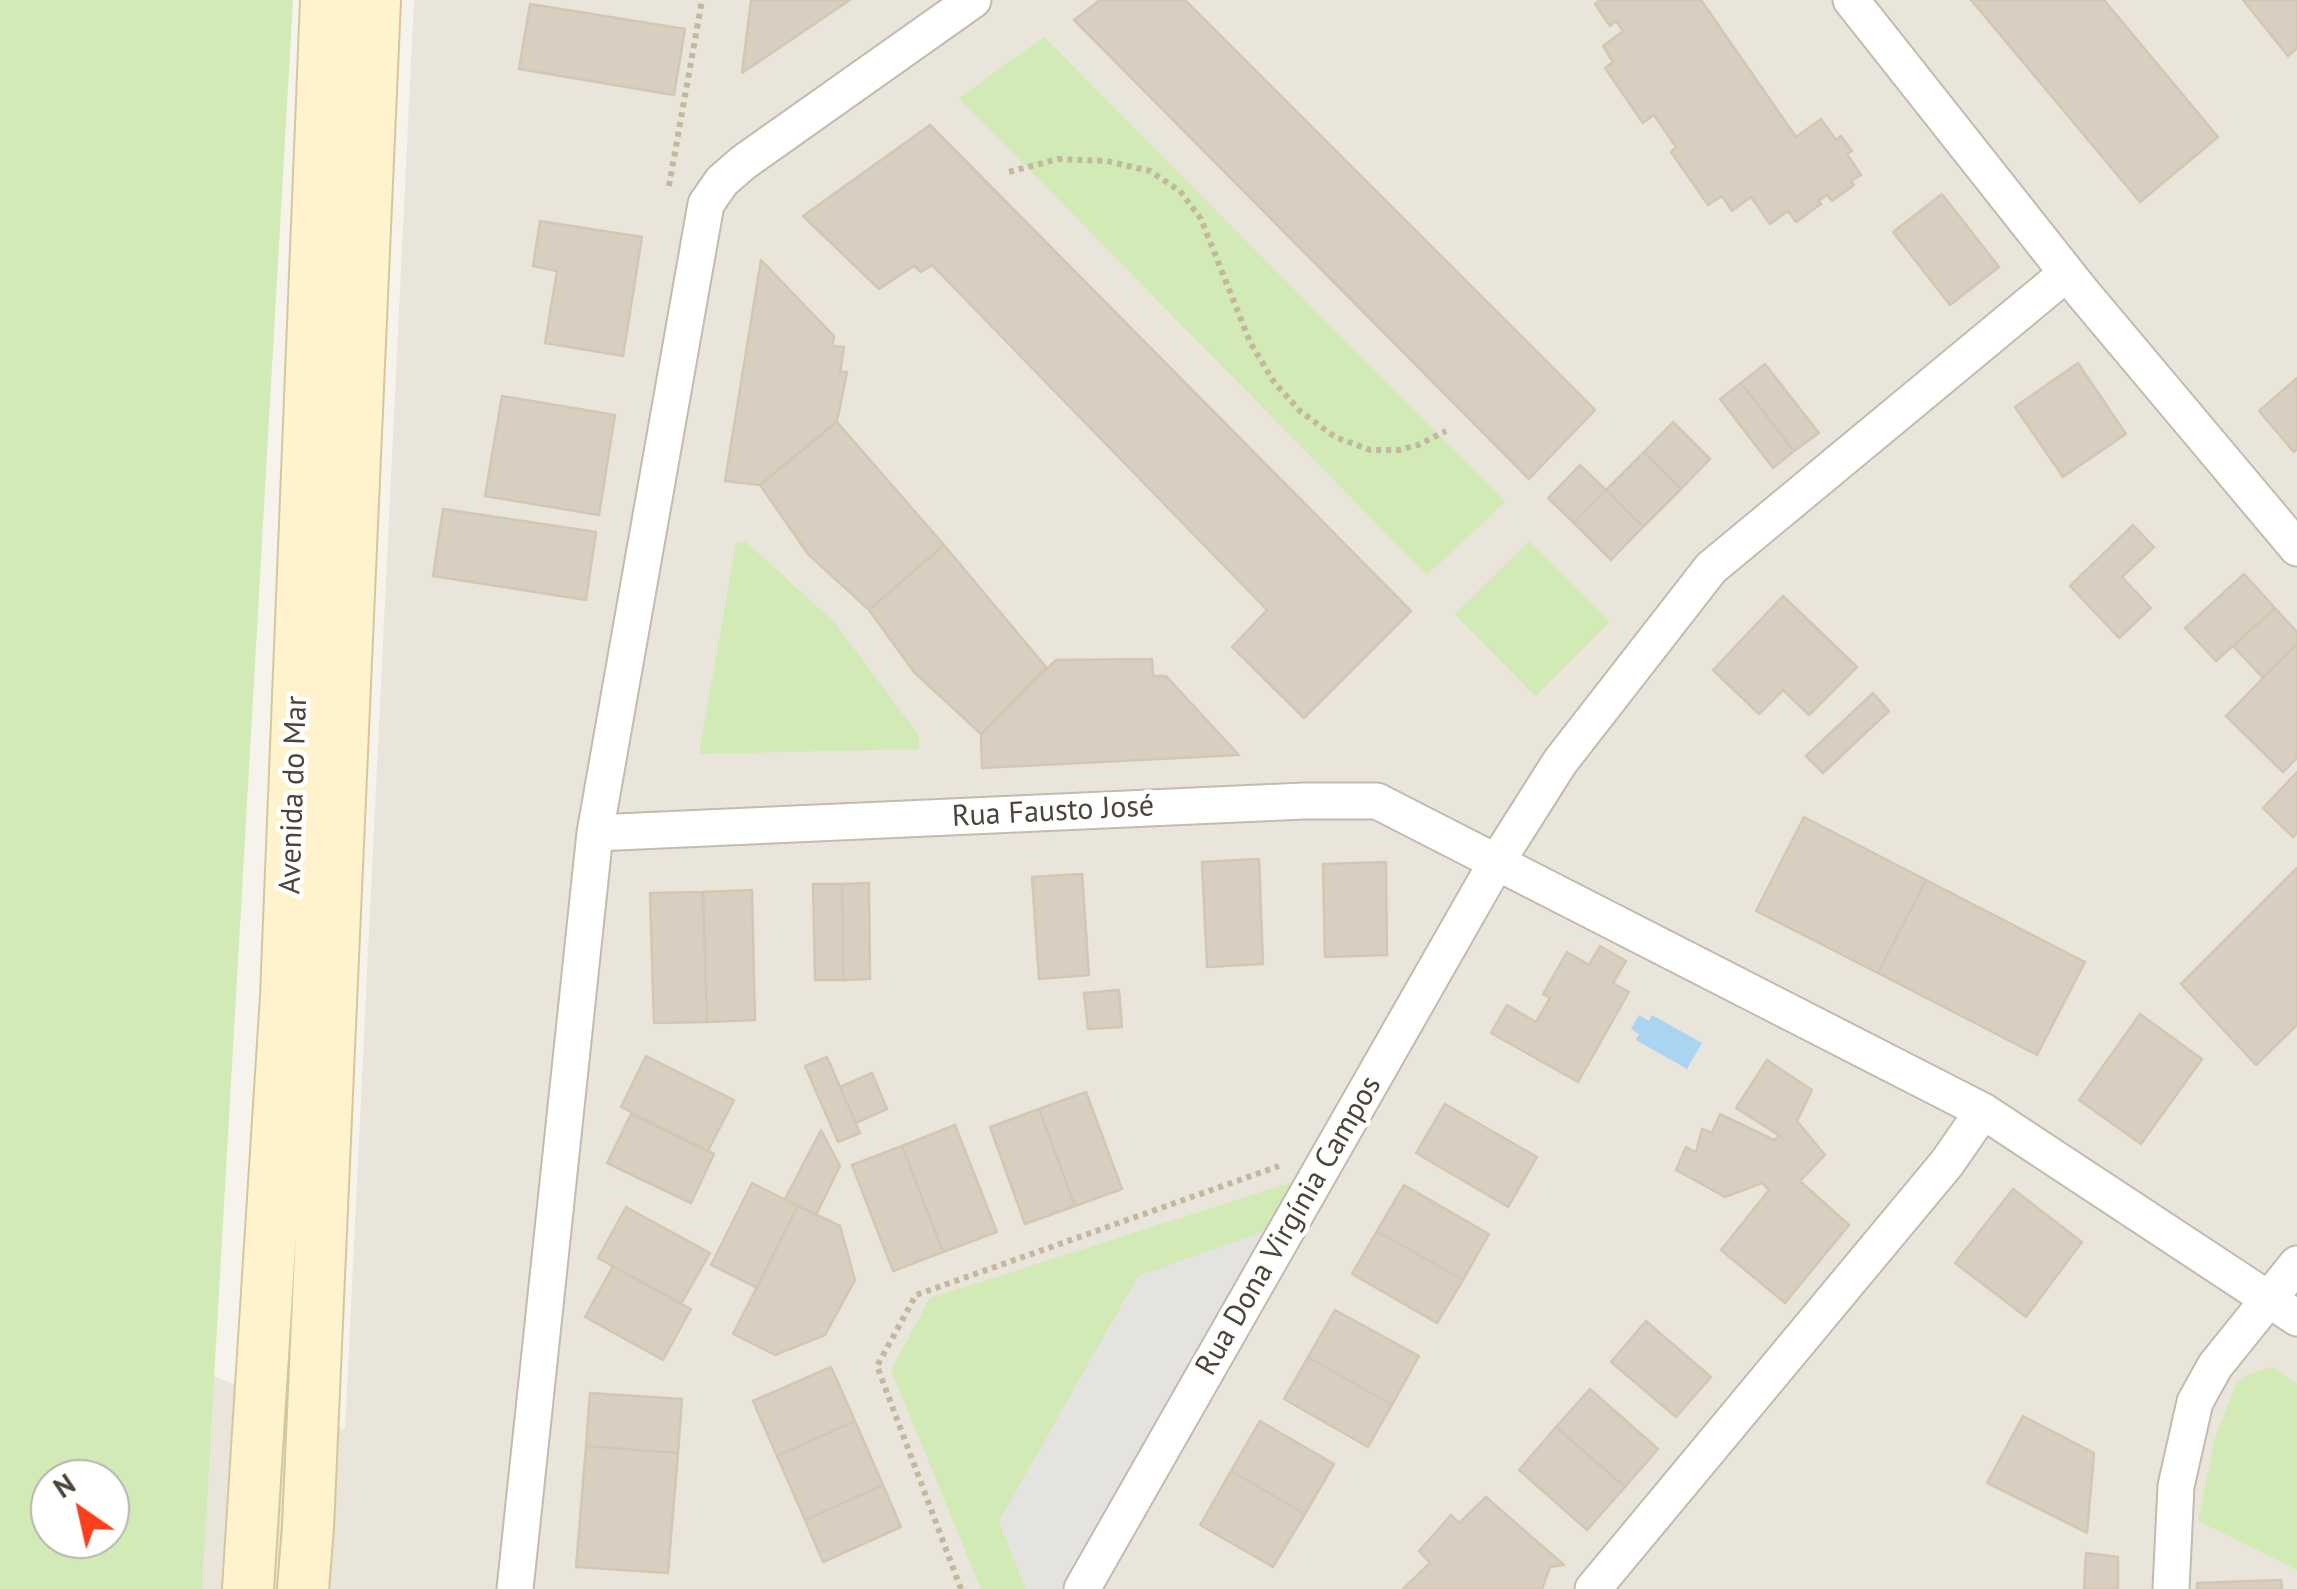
<!DOCTYPE html>
<meta charset="utf-8">
<style>
body{margin:0}
#map{position:relative;width:2297px;height:1589px;overflow:hidden;background:#f6f3ec;font-family:"PT Sans",sans-serif}
canvas{display:block}
.north{position:absolute;left:30px;top:1459px;width:100px;height:100px;box-sizing:border-box;background:#fff;border:2px solid #b7b4b0;border-radius:50%;rotate:326deg;font-size:28px;font-weight:700;line-height:40px;text-align:center;color:#4b4439}
.north::after{content:'';display:block;margin:auto;width:35px;height:45px;background:#fc3f1d;clip-path:polygon(50% 0,100% 100%,50% 72%,0 100%)}
</style>
<div id="map">
<canvas width="2297" height="1589"></canvas>
<div class="north">N</div>
</div>
<script>
const context = document.querySelector('canvas').getContext('2d');
context.lineJoin = 'round';
function paint(path, color) { context.fillStyle = color; context.fill(path, 'evenodd'); }
const poly = rows => new Path2D(rows.map(r => 'M' + r).join(''));
function trace(path, color, width, dash) { context.strokeStyle = color; context.lineWidth = width; context.lineCap = dash ? 'butt' : 'round'; context.setLineDash(dash || []); context.stroke(path); }
function write(font, color, halo, rows, align = 'center') {
  context.font = font + ' "PT Sans",sans-serif'; context.lineWidth = 9; context.setLineDash([]); context.textBaseline = 'middle'; context.strokeStyle = halo; context.fillStyle = color; for (const [text, x, y, turn = 0] of rows) {
    context.save(); context.translate(x, y); context.rotate((+turn || 0) * Math.PI / 180); context.textAlign = isNaN(turn) ? turn : align; if (halo) context.strokeText(text, 0, 0); context.fillText(text, 0, 0); context.restore();
  }
}
paint(poly([
 [414,0,2297,0,2297,1589,0,1589,0,1288,345,1430],
 [50,1479,110,1479,110,1539,50,1539]
]), '#eae5da');
paint(poly([
 [0,0,293,0,202,1589,0,1589],
 [50,1479,110,1479,110,1539,50,1539],
 [1044,37,1505,502,1427,575,959,98],
 [745,541,834,622,919,736,919,749,699,754,736,543],
 [1529,541,1610,622,1535,696,1455,614],
 [1299,1180,1274,1228,999,1521,1026,1589,981,1589,891,1370,930,1298],
 [2272,1367,2297,1384,2297,1570,2198,1521,2214,1441,2236,1384,2247,1375]
]), '#d2eab5');
paint(poly([
 [1274,1228,1066,1589,1026,1589,999,1521,1138,1276]
]), '#e5e3e0');
paint(poly([
 [1639,1015,1649,1021,1652,1015,1702,1043,1687,1069,1636,1040,1639,1034,1631,1029]
]), '#a9d4f2');
const building = poly([
 [751,0,850,0,742,73,751,0],
 [1100,0,1185,0,1595,410,1529,479,1074,20,1100,0],
 [1600,0,1701,0,1796,137,1821,119,1836,140,1841,136,1852,151,1847,154,1861,175,1851,181,1854,185,1832,201,1827,195,1818,201,1821,204,1796,222,1788,211,1770,224,1751,197,1732,211,1722,196,1708,205,1671,152,1676,147,1654,115,1643,123,1605,68,1613,62,1603,46,1623,31,1616,21,1610,26,1595,4,1600,0],
 [1971,0,2104,0,2218,137,2140,202,1971,0],
 [2243,0,2297,0,2297,48,2288,56,2243,0],
 [530,4,685,29,674,95,519,69,530,4],
 [930,125,1411,611,1304,718,1232,647,1267,610,932,265,921,272,914,266,879,289,803,216,930,125],
 [1942,194,1999,267,1950,305,1893,232,1942,194],
 [540,221,642,237,623,356,545,343,557,271,533,266,540,221],
 [761,260,834,336,832,346,844,347,840,372,847,372,837,421,760,485,725,481,761,260],
 [2078,363,2126,434,2063,477,2015,407,2078,363],
 [1765,364,1819,433,1794,451,1741,383,1765,364],
 [2297,378,2297,449,2294,452,2259,411,2297,378],
 [1741,383,1794,451,1773,468,1720,399,1741,383],
 [502,396,615,415,599,515,485,496,502,396],
 [837,422,944,545,869,610,808,554,760,485,837,422],
 [1673,422,1710,459,1681,489,1644,452,1673,422],
 [1644,452,1681,489,1643,527,1606,490,1644,452],
 [1580,465,1606,490,1574,523,1548,498,1580,465],
 [1606,490,1643,527,1611,560,1574,523,1606,490],
 [443,509,596,532,586,600,433,576,443,509],
 [2133,525,2154,547,2122,577,2151,608,2119,638,2070,586,2133,525],
 [944,545,1046,667,981,734,914,672,869,610,944,545],
 [2244,574,2275,608,2216,661,2185,628,2244,574],
 [1783,596,1857,667,1809,715,1783,690,1759,714,1713,670,1783,596],
 [2275,608,2297,632,2297,644,2263,678,2233,646,2275,608],
 [2297,643,2297,758,2283,772,2226,716,2297,643],
 [1152,659,1153,676,1166,676,1239,755,982,768,981,734,1056,660,1152,659],
 [1873,693,1889,711,1823,773,1806,756,1873,693],
 [2297,772,2297,833,2293,837,2263,808,2297,772],
 [1804,817,1926,880,1878,973,1756,911,1804,817],
 [1259,859,1263,964,1207,967,1202,862,1259,859],
 [1386,862,1387,955,1325,957,1323,864,1386,862],
 [2297,868,2297,1025,2256,1065,2181,984,2297,868],
 [1082,874,1089,975,1039,979,1032,877,1082,874],
 [1926,880,2085,962,2037,1055,1878,973,1926,880],
 [869,883,870,979,843,980,842,884,869,883],
 [813,884,842,884,843,980,815,980,813,884],
 [752,890,755,1020,707,1022,703,892,752,890],
 [703,892,707,1022,654,1023,650,893,703,892],
 [1600,946,1626,961,1613,983,1629,992,1578,1082,1491,1033,1507,1005,1536,1022,1550,998,1543,994,1567,952,1589,965,1600,946],
 [1119,990,1122,1027,1088,1029,1084,993,1119,990],
 [2140,1014,2202,1059,2141,1144,2079,1100,2140,1014],
 [646,1056,734,1100,708,1151,621,1107,646,1056],
 [827,1057,860,1133,838,1142,805,1066,827,1057],
 [1767,1060,1812,1090,1797,1121,1825,1155,1800,1181,1849,1225,1785,1303,1721,1250,1769,1190,1762,1183,1725,1197,1676,1170,1686,1147,1696,1152,1702,1129,1712,1133,1720,1114,1774,1140,1780,1136,1736,1108,1767,1060],
 [872,1073,887,1109,856,1123,840,1087,872,1073],
 [1086,1092,1122,1189,1075,1206,1039,1109,1086,1092],
 [1445,1104,1537,1157,1508,1207,1416,1153,1445,1104],
 [1039,1109,1075,1206,1025,1224,990,1127,1039,1109],
 [631,1114,714,1154,691,1203,607,1163,631,1114],
 [955,1125,997,1232,943,1252,902,1146,955,1125],
 [821,1130,840,1166,816,1215,785,1199,821,1130],
 [902,1146,943,1252,893,1271,852,1165,902,1146],
 [752,1183,798,1206,757,1288,711,1265,752,1183],
 [1404,1185,1489,1234,1463,1280,1377,1231,1404,1185],
 [2013,1189,2082,1242,2026,1317,1955,1263,2013,1189],
 [798,1206,840,1226,855,1280,825,1335,775,1355,733,1334,798,1206],
 [626,1207,710,1253,681,1304,598,1258,626,1207],
 [1377,1231,1463,1280,1437,1323,1352,1274,1377,1231],
 [613,1266,691,1309,663,1360,585,1317,613,1266],
 [1335,1310,1419,1356,1392,1405,1308,1357,1335,1310],
 [1646,1321,1711,1377,1676,1417,1611,1362,1646,1321],
 [1308,1357,1392,1405,1368,1447,1284,1399,1308,1357],
 [831,1367,855,1421,777,1456,753,1401,831,1367],
 [1590,1389,1658,1449,1625,1487,1556,1427,1590,1389],
 [590,1393,682,1399,678,1453,586,1446,590,1393],
 [2023,1416,2094,1453,2087,1533,1987,1483,2023,1416],
 [855,1421,883,1485,805,1520,777,1456,855,1421],
 [1260,1421,1334,1464,1305,1514,1231,1471,1260,1421],
 [1556,1427,1625,1487,1587,1530,1519,1470,1556,1427],
 [586,1446,678,1453,668,1573,576,1567,586,1446],
 [1231,1471,1305,1514,1273,1567,1200,1525,1231,1471],
 [883,1485,901,1527,823,1562,805,1520,883,1485],
 [1486,1497,1564,1565,1550,1567,1542,1589,1403,1589,1430,1563,1419,1551,1451,1515,1459,1523,1486,1497],
 [2086,1553,2118,1557,2118,1589,2084,1589,2086,1553],
 [2281,1580,2282,1589,2197,1589,2197,1583,2281,1580]
]);
paint(building, '#d8cfc1');
trace(building, '#d3c7b4', 2.5);
const street = poly([
 [1851,0,2082,292,2297,548],
 [595,833,1304,801,1377,801,1983,1111,2297,1318],
 [515,1589,595,833,706,204,722,181,744,162,973,0],
 [1082,1589,1496,863,1560,762,1711,568,2067,273],
 [1593,1589,1947,1163,1983,1111],
 [2171,1589,2176,1486,2195,1402,2215,1366,2297,1264]
]);
const secondary = poly([
 [248,1589,286,996,326,0],
 [303,1589,308,1527,375,0]
]);
trace(street, '#c2bbae', 39);
trace(secondary, '#d6c79b', 54);
trace(poly([
 [1009,172,1058,159,1107,161,1150,171,1180,191,1201,219,1250,342,1274,382,1300,411,1335,437,1370,450,1399,450,1418,445,1446,431],
 [669,186,702,0],
 [961,1589,877,1366,916,1295,1279,1166]
]), '#c4b79f', 6, [5, 5]);
trace(street, '#fff', 35);
trace(secondary, '#fff3cd', 50);
write('30px', '#4b4439', '#fff', [
 ["Avenida do Mar",294,795,-88],
 ["Rua Fausto José",1053,812,-3],
 ["Rua Dona Virgínia Campos",1289,1226,-60]
]);
</script>
